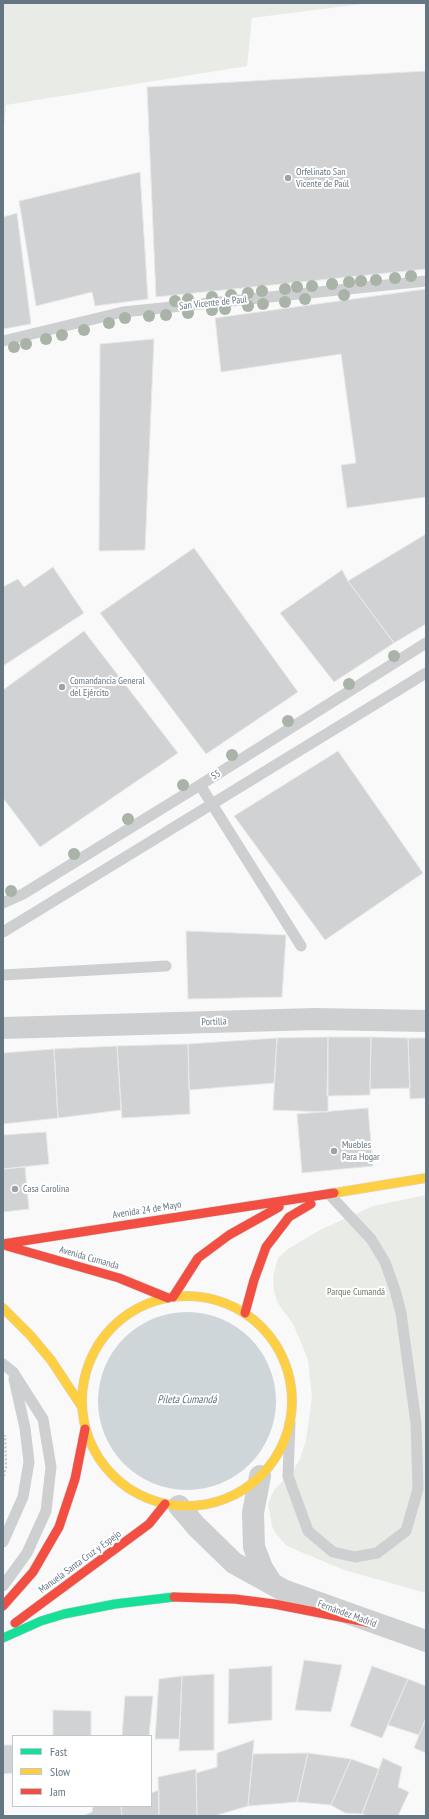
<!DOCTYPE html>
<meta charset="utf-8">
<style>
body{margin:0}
#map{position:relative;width:429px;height:1819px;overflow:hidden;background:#f9f9f9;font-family:"PT Sans Narrow",sans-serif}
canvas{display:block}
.frame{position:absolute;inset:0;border:4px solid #657683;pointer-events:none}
.legend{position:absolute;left:12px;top:1735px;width:140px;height:72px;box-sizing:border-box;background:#fff;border:1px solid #c1c8cd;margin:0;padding:5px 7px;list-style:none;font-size:12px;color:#657683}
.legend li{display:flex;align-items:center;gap:8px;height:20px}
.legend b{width:20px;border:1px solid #c1c8cd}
</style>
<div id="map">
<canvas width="429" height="1819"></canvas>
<div class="frame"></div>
<ul class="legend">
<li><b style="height:5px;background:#16e098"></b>Fast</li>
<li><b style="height:5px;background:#ffcf43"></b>Slow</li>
<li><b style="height:5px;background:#f24e42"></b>Jam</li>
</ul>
</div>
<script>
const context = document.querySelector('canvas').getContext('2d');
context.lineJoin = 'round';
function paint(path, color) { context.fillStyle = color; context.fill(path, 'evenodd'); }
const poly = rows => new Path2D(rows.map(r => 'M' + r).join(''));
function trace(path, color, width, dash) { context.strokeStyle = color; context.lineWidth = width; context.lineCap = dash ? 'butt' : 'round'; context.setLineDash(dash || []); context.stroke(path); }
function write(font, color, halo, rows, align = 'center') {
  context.font = font + ' "PT Sans Narrow",sans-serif'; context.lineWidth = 4; context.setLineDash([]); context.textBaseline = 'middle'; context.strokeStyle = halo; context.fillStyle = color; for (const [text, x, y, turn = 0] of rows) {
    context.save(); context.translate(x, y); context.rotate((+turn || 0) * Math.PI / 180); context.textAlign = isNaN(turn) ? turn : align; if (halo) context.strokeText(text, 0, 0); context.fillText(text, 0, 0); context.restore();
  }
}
paint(poly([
 [3,3,369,3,252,18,247,66,6,105,3,140],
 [426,1195,426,1593,344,1570,287,1546,276,1534,272,1526,268,1504,274,1490,294,1469,300,1459,306,1440,312,1397,308,1360,301,1342,293,1324,277,1302,274,1290,273,1277,278,1258,288,1249,320,1230,373,1206]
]), '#e8ebe6');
paint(poly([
 '98 1401a89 89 0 1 1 178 0a89 89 0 1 1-178 0Z'
]), '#ced6d9');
const building = poly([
 [426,71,426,269,156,297,147,87,426,71],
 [140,172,148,299,95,306,92,292,36,306,19,201,140,172],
 [17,213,31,324,3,329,3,217,17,213],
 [426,289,426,497,347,508,341,465,356,463,341,354,221,372,215,318,426,289],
 [154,339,145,550,99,551,100,344,154,339],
 [426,534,426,624,394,643,348,581,426,534],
 [194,548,298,692,206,754,100,613,194,548],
 [53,567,84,613,3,666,3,587,18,579,24,587,53,567],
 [342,570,348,581,394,643,334,682,280,613,342,570],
 [84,631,178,753,40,847,3,798,3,690,84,631],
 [338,751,423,873,325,940,234,816,338,751],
 [186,931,286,935,282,997,188,999,186,931],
 [328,1037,371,1037,370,1095,327,1096,328,1037],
 [328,1037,328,1112,273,1110,277,1038,328,1037],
 [371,1037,408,1038,410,1088,370,1089,371,1037],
 [277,1038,274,1083,189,1090,188,1044,277,1038],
 [408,1038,426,1038,426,1098,410,1099,408,1038],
 [188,1044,190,1114,122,1118,117,1046,188,1044],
 [117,1046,121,1110,58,1118,54,1049,117,1046],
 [54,1049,58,1118,3,1124,3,1053,54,1049],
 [368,1108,373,1166,302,1173,297,1114,368,1108],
 [46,1132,49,1164,3,1169,3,1135,46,1132],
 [25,1167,29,1209,3,1212,3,1169,25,1167],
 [304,1660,342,1665,331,1712,295,1710,304,1660],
 [272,1666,272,1720,228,1724,229,1669,272,1666],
 [372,1666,408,1679,382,1738,350,1726,372,1666],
 [214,1674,214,1750,179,1751,182,1676,214,1674],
 [182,1676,179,1739,155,1739,159,1679,182,1676],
 [408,1679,426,1686,426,1718,419,1735,388,1725,408,1679],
 [125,1696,153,1696,149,1736,122,1736,125,1696],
 [53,1710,91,1711,91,1736,53,1736,53,1710],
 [426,1718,426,1753,414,1748,426,1718],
 [254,1740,248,1806,214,1816,197,1816,196,1773,217,1767,217,1753,254,1740],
 [3,1745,13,1745,13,1773,3,1774,3,1745],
 [308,1753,351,1759,331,1805,297,1802,308,1753],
 [308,1753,297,1802,248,1806,253,1754,308,1753],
 [383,1758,402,1767,398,1787,409,1792,398,1816,368,1816,362,1814,383,1758],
 [351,1759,379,1769,362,1814,345,1813,331,1805,351,1759],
 [196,1769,197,1816,159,1816,158,1777,196,1769],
 [159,1790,159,1816,122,1816,121,1806,151,1806,151,1793,159,1790],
 [93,1806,121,1806,122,1816,83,1816,92,1812,93,1806]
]);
paint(building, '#d0d2d3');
trace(building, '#e8e8e8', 1);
const fast = poly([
 [3,1638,41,1621,64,1614,115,1604,174,1597]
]);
const slow = poly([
 [334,1193,426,1178],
 '82 1401a105 105 0 1 1 210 0a105 105 0 1 1-210 0Z',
 [3,1308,30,1335,51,1360,82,1407]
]);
const jam = poly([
 [3,1244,334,1193],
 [7,1246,119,1278,168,1298],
 [173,1297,198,1258,229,1235,279,1207],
 [245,1313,254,1280,266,1247,289,1217,311,1204],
 [174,1597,235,1599,274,1604,371,1623],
 [3,1606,33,1572,59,1527,75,1479,85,1429],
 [15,1623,149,1524,165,1504]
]);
trace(fast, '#d5d6d7', 10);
trace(slow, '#d5d6d7', 10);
trace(jam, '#d5d6d7', 10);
trace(poly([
 [3,1480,6,1467,5,1435]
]), '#cbcccd', 2.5, [2, 2]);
trace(poly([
 [3,341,123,312,426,281],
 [200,785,301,946],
 [3,903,23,894,200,785,426,643],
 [3,932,426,673],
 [3,975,166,966],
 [3,1364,13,1372,43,1419,51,1467,46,1511,27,1553,3,1586],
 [290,1423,288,1476,308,1531,333,1552,355,1557,377,1553,406,1531,418,1489,416,1423,401,1313,395,1290,385,1262,371,1239,329,1194],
 [3,1542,23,1497,29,1462,25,1428,14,1379]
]), '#cecfd0', 11);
trace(poly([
 [3,1028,315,1019,426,1021],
 [260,1476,253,1513,254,1547,262,1568,271,1582],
 [179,1506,196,1526,234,1563,283,1590,426,1641]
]), '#cecfd0', 22);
trace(fast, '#16e098', 9);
trace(slow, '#ffcf43', 9);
trace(jam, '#f24e42', 9);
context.fillStyle = '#a9b3a7';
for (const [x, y] of [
 [411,276],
 [395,278],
 [376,280],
 [361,281],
 [349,282],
 [332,284],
 [312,286],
 [297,287],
 [285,289],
 [262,291],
 [248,293],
 [231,295],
 [344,295],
 [212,297],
 [188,299],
 [305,299],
 [175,301],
 [285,302],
 [263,304],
 [248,306],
 [225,309],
 [212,310],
 [188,313],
 [166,315],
 [149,316],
 [125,318],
 [109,323],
 [84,330],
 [62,335],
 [46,339],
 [26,344],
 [14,347],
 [394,656],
 [349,684],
 [288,721],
 [232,755],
 [183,785],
 [128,819],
 [74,854],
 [11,891]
]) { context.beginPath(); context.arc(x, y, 6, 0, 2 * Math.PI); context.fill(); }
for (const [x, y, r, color] of [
 [288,178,4,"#99a4ac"],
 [62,687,4,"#99a4ac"],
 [334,1151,4,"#99a4ac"],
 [15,1189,4,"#99a4ac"]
]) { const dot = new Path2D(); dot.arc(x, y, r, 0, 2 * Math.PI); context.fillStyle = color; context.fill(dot); trace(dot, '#fff', 1.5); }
write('10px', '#657683', '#fff', [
 ["Orfelinato San",296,172],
 ["Vicente de Paúl",296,184],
 ["Comandancia General",70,681],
 ["del Ejército",70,693],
 ["Muebles",342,1145],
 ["Para Hogar",342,1157],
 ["Casa Carolina",23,1189]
], 'left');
write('10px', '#657683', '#fff', [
 ["San Vicente de Paul",213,303,-6],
 ["S5",216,775,-32],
 ["Portilla",214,1022,-2],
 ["Avenida 24 de Mayo",147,1210,-9],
 ["Avenida Cumanda",89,1258,16],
 ["Manuela Santa Cruz y Espejo",80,1562,-36],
 ["Fernández Madrid",347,1614,20]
]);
write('10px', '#687a64', '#fff', [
 ["Parque Cumandá",356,1292]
]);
write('italic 11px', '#60757c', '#fff', [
 ["Pileta Cumandá",187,1400]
]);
</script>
